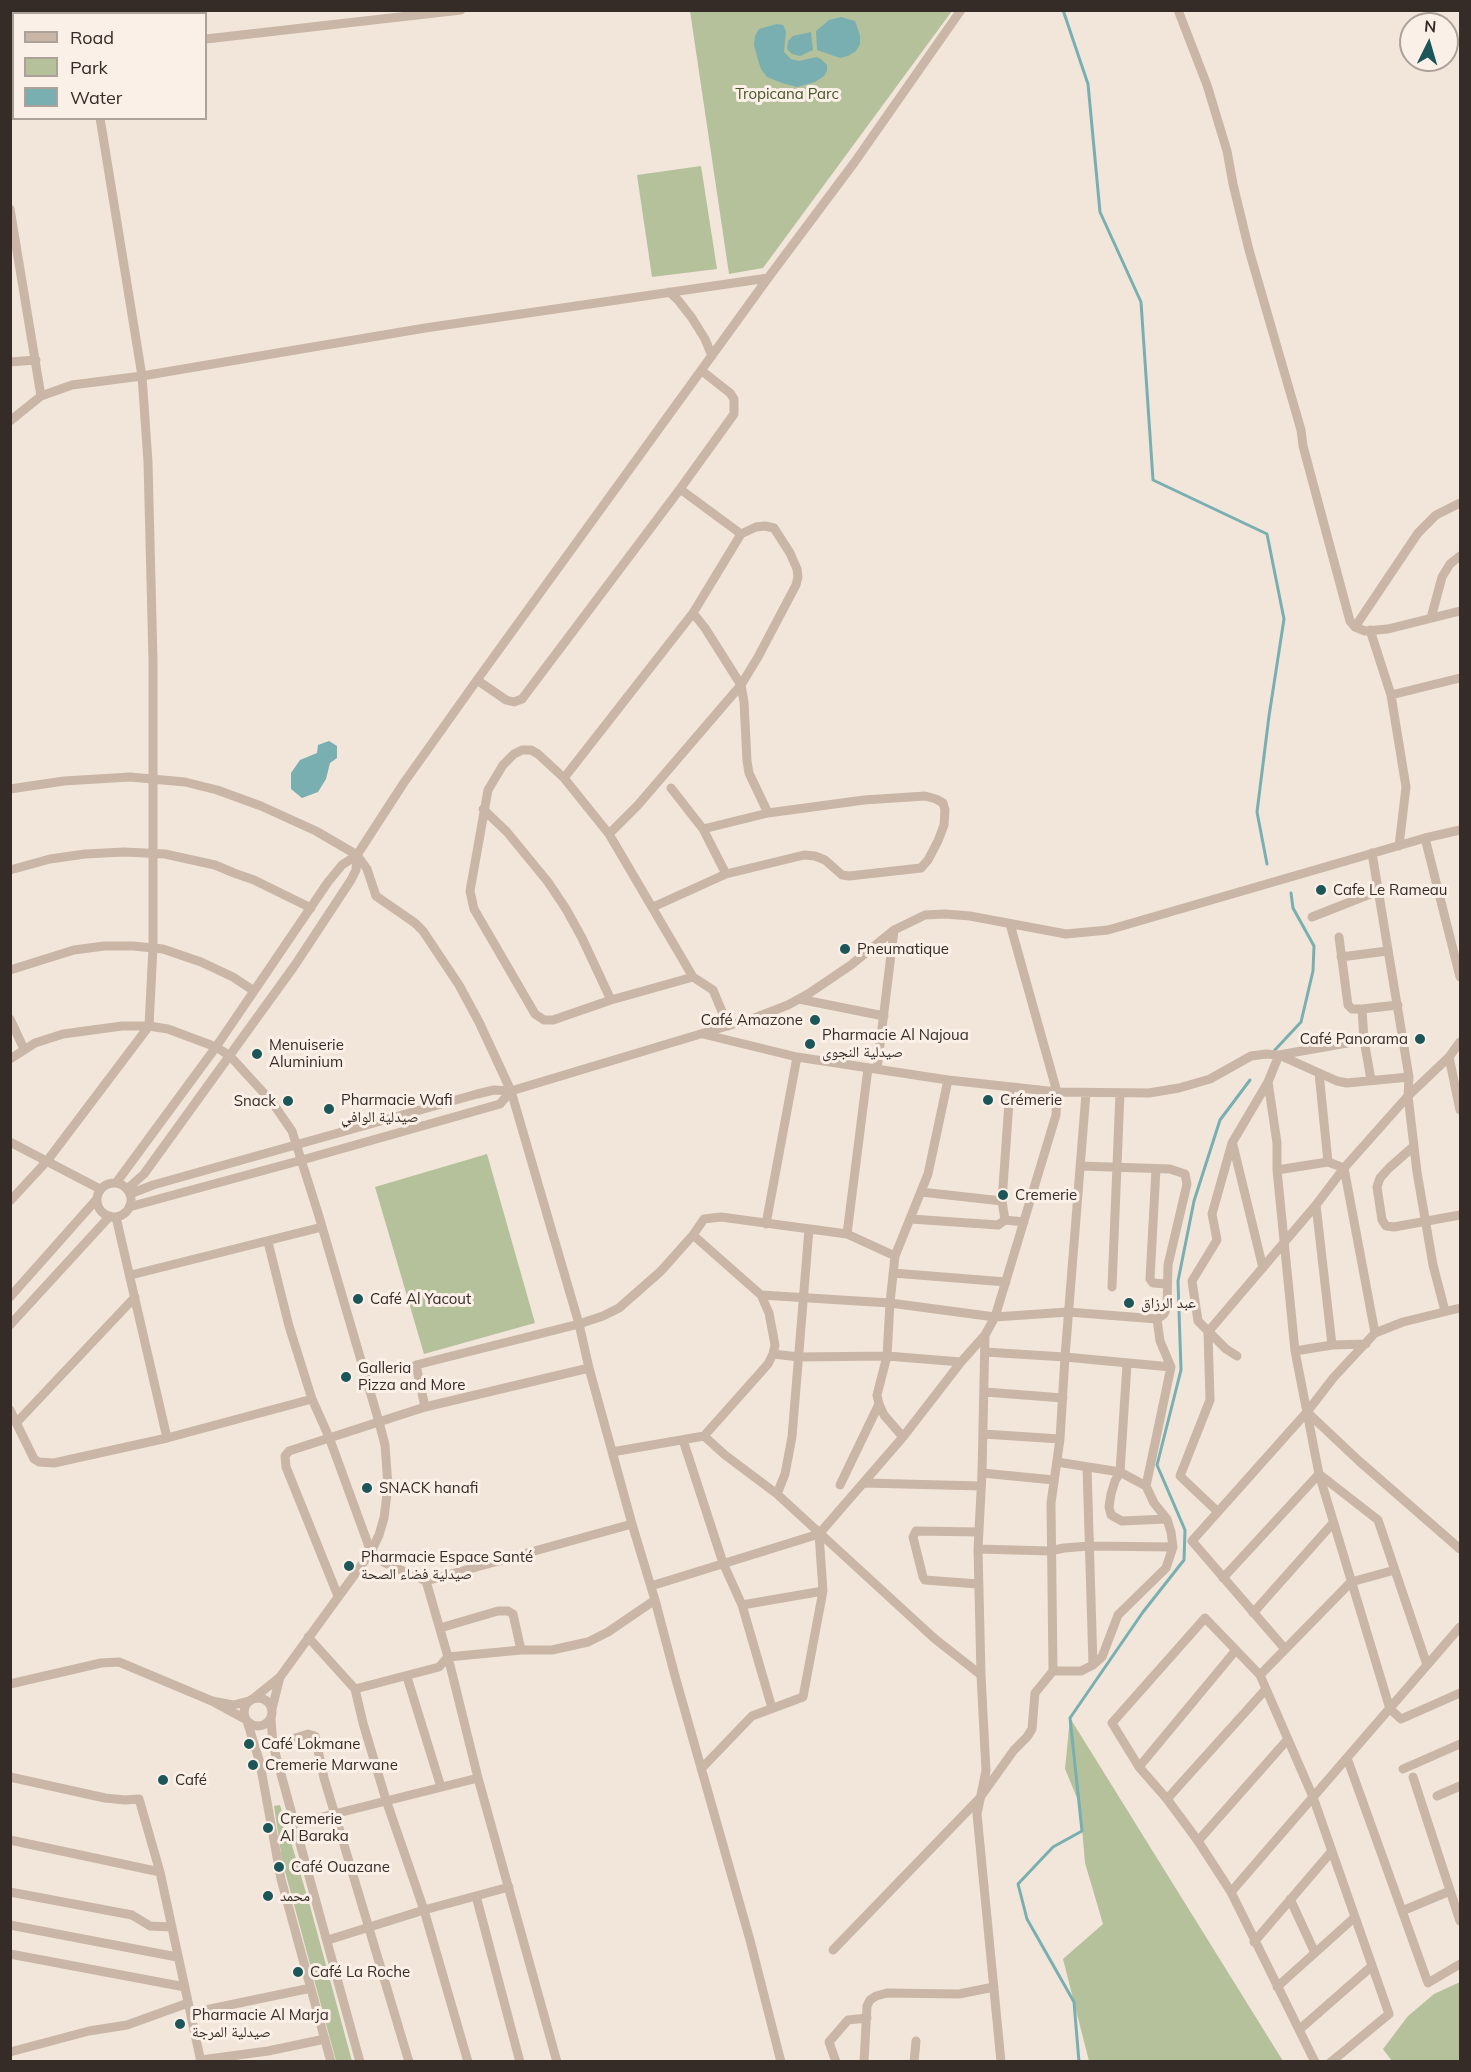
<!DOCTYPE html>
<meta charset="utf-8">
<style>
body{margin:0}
#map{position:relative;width:1471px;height:2072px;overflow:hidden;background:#f2e6db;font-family:Mulish,sans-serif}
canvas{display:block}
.frame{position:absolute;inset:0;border:12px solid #362c27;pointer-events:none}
.legend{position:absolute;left:12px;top:12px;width:195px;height:108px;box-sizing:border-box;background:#faf0e7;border:2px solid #aca29a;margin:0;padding:8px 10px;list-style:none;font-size:18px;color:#362c27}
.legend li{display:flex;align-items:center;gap:12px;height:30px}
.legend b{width:30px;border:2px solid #aca29a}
.north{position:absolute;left:1399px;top:12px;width:60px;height:60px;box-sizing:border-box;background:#faf0e7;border:2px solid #aca29a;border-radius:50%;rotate:5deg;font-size:16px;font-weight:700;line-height:24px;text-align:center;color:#362c27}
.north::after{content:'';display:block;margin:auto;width:21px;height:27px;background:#1c5659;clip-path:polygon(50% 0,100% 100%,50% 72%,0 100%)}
</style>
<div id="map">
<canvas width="1471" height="2072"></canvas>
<div class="frame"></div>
<ul class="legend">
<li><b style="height:8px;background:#cab6a6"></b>Road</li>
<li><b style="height:16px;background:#b5c19a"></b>Park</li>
<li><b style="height:16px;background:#79afb0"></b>Water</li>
</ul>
<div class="north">N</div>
</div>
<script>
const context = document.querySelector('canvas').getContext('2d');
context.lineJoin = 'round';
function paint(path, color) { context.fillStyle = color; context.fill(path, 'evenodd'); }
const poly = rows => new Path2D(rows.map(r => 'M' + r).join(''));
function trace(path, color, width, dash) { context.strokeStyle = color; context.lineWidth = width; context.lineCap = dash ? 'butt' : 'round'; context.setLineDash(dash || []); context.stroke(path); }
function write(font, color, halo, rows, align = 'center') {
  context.font = font + ' Mulish,"Noto Naskh Arabic",sans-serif'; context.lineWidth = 6; context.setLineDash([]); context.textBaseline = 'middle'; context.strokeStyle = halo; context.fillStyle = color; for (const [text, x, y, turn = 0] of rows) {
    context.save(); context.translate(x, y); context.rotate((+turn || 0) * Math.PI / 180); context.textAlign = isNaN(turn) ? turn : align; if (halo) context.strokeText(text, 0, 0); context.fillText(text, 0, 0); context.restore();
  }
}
paint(poly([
 [690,11,952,11,763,268,729,274],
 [701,166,717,269,652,277,637,175],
 [487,1154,535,1323,424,1354,375,1187],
 [1070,1718,1283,2061,1089,2061,1063,1959,1103,1924,1085,1863,1080,1805,1065,1769],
 [280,1805,310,1906,352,2061,336,2061,282,1860,274,1806],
 [1460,1982,1460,2061,1392,2061,1383,2049,1408,2016,1434,1994]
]), '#b5c19a');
paint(poly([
 [841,17,855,21,860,35,860,44,856,51,848,56,840,58,817,50,816,31,829,20],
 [777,24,783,25,786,31,784,52,791,59,799,61,816,57,821,59,827,65,827,71,824,76,815,82,797,87,782,83,767,77,761,69,758,60,754,45,755,36,759,29],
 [811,32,813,50,800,56,792,54,787,49,788,41,793,36],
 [329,741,337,746,337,758,330,763,326,779,318,792,302,798,291,789,291,773,300,760,317,753,318,745]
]), '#79afb0');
trace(poly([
 [1063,10,1088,84,1100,212,1141,302,1153,480,1267,534,1284,619,1269,716,1257,812,1267,864],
 [1273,1052,1301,1022,1313,971,1314,946,1293,908,1291,893],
 [1079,2062,1074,2002,1027,1919,1018,1884,1053,1847,1082,1831,1070,1718,1143,1612,1184,1560,1185,1530,1157,1465,1181,1370,1178,1281,1194,1201,1220,1120,1250,1080]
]), '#79afb0', 3);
trace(poly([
 [1178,10,1207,85,1227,151,1233,184,1249,250,1301,430,1303,446,1350,621,1355,627,1365,631,1388,629,1460,611],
 [206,39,461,10],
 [10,62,14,62],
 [10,209,41,396],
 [669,292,678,300,692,318,705,339,712,356],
 [10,362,36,360],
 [10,421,41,396,72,385,142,376,425,328,768,278],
 [693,613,705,628,741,685,744,702,747,761,749,773,768,813],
 [1431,618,1442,577,1450,564,1460,556],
 [1355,627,1418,533,1436,515,1460,503],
 [1370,630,1391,695,1406,787,1399,846],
 [477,680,506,700,514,702,522,699,680,489,734,414,734,399,730,393,702,371],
 [1391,695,1460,678],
 [564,778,693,613,741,534],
 [671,788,703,829,726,874],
 [10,789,64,781,130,777,185,782,217,790,261,806,316,831,357,855,367,869,376,896,415,923,423,931,459,985,479,1022,511,1091,579,1324,589,1368,632,1524,655,1600,675,1676,750,1940,781,2062],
 [483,809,507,832,548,882,566,909,582,938,611,1000],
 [609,834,638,805,741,685,758,657,796,585,798,577,797,569,790,553,774,528,765,526,756,527,741,534,680,489],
 [1425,838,1460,977],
 [1372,853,1409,1077],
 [10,870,50,859,85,854,124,852,165,854,215,865,234,873,254,880,311,908],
 [653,907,726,874,804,855,815,856,825,860,842,875,849,876,921,868,928,860,938,841,944,825,945,810,943,803,936,799,925,796,864,800,768,813,703,829],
 [1312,917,1378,891],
 [1339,937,1348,1005,1352,1009,1362,1009,1398,1005],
 [1341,957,1387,951],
 [10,970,74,950,104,946,133,946,163,949,201,962,233,977,254,991],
 [693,977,611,1000,553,1020,544,1020,535,1014,474,909,470,891,488,790,503,765,514,754,522,750,531,750,538,754,564,778,609,834,693,977,713,990,728,1026],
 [799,999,884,1016],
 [1362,1009,1364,1040,1371,1080],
 [10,1019,24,1049],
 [703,1034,797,1057,948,1080,1057,1092,1149,1093,1179,1088,1210,1079,1251,1056,1266,1054,1279,1055,1337,1081,1347,1083,1409,1077,1408,1096,1417,1172,1433,1265,1445,1311],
 [1364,1040,1279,1055,1268,1082,1277,1143,1277,1170,1295,1351,1319,1474,1390,1709,1401,1719,1460,1693],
 [1449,1057,1460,1110],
 [10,1059,35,1043,63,1034,122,1026,149,1026,168,1029,216,1047,230,1056,272,1102,292,1131,318,1213,379,1422,385,1445,388,1486,384,1518,379,1535,371,1552,280,1677],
 [877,1069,894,930],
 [1319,1073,1328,1162],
 [1010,1088,1002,1201,1005,1220,1024,1222],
 [10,1142,100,1189],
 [1233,1145,1263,1268],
 [1414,1146,1389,1168,1380,1178,1377,1187,1382,1220,1386,1226,1394,1227,1460,1215],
 [1156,1169,1150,1279,1153,1283,1166,1284],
 [1277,1170,1328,1162,1344,1168,1375,1333],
 '97 1200a17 17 0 1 1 34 0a17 17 0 1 1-34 0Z',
 [116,1183,216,1047,328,882,342,865,357,855,403,784,477,680,768,278,854,163,961,10],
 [127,1189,144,1174,295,965,351,880,356,870,357,855],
 [921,1192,1002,1201],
 [130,1194,153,1185,477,1094,494,1090,511,1091,757,1017,788,1005,808,994,851,965,894,930,925,915,945,914,970,916,1066,934,1108,930,1425,838,1460,830],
 [10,1201,47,1161,149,1026,153,947,153,660,148,462,142,376,100,118],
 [1316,1205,1332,1345],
 [129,1207,302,1160,500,1104,511,1091],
 [116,1217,167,1438],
 [911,1219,998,1225,1005,1220],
 [766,1224,797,1057],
 [847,1234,868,1068],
 [268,1242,289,1326,312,1399,329,1437,371,1552,385,1563,426,1581,632,1524],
 [895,1256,928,1174,948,1080],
 [893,1273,1006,1282],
 [131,1275,322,1227],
 [1112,1287,1120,1093],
 [761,1295,890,1303,995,1317,1068,1312,1157,1319,1164,1314,1167,1307,1168,1265,1187,1184,1185,1174,1170,1169,1080,1166],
 [10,1297,96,1200],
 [10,1325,110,1216],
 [1295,1351,1332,1345,1366,1344],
 [985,1352,1065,1357,1171,1367],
 [773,1354,799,1357,887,1356,961,1362],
 [1237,1356,1226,1349,1198,1321,1192,1281,1217,1240,1212,1214,1232,1143,1268,1082],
 [1127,1364,1120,1472,1115,1481,1111,1494,1109,1507,1111,1515,1122,1521,1167,1519],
 [985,1392,1063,1398],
 [425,1407,416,1365,579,1324,603,1316,619,1308,661,1271,693,1235,704,1219,721,1217,847,1234,895,1256,890,1303,887,1356,877,1395,879,1404,884,1415,903,1437],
 [10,1410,34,1459,39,1462,54,1463,167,1438,312,1399],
 [1307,1412,1359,1461,1460,1549],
 [18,1421,135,1297],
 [983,1434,1060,1439],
 [704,1436,725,1455,777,1494,935,1639,981,1675,986,1771,977,1814,1001,2062],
 [683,1440,723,1563,742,1605,772,1708],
 [612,1452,704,1436,768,1364,773,1354,775,1345,769,1313,761,1295,693,1235],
 [1057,1462,1120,1472,1146,1486],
 [1087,1467,1093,1665],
 [982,1473,1054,1480],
 [865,1483,981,1486],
 [840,1485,879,1404],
 [777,1494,785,1474,792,1437,809,1229],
 [1218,1512,1180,1476,1210,1400,1208,1332,1316,1205,1344,1168,1408,1096,1449,1057,1460,1042],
 [978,1549,1050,1551,1064,1548,1089,1546,1173,1547],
 [1223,1578,1319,1474,1378,1520,1427,1665],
 [426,1581,448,1657,478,1778,557,2062],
 [978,1584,925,1580,923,1577,913,1537,916,1531,979,1532],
 [651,1586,819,1534,903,1437,961,1362,985,1335,995,1317,1056,1115,1057,1092,1010,924],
 [338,1596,286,1467,285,1456,289,1451,425,1407,589,1368],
 [742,1605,823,1591],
 [1253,1613,1333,1523],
 [308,1637,355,1689,439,1667,448,1657,521,1650,513,1614,508,1611,498,1611,440,1628],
 [1285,1649,1192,1541,1307,1412,1334,1377,1375,1333,1403,1322,1460,1308],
 [521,1650,552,1650,588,1642,608,1632,655,1600],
 [1053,1671,1051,1503,1060,1439,1065,1357,1086,1093],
 [981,1675,978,1549,982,1473,985,1335],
 [1260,1675,1351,1582,1395,1570],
 [407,1677,441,1787],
 [10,1684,101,1663,119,1662,212,1701],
 [355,1689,363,1723,386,1800,424,1910,468,2062],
 '244 1712a14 14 0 1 1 28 0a14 14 0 1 1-28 0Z',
 [254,1698,280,1677,272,1709],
 [245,1719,212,1701,233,1705,249,1701],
 [271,1719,273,1745,360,2062],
 [247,1721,260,1763,281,1879,331,2062],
 [273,1745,308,1734,315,1736,324,1778,409,2062],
 [1347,1758,1428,1983,1460,1964],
 [1139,1767,1236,1650],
 [701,1769,752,1716,803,1697,823,1591,819,1534],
 [1403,1769,1460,1744],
 [10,1777,105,1798,125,1800,139,1799,160,1872,201,2062],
 [1413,1777,1460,1921],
 [1437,1796,1460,1786],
 [1167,1799,1266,1689],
 [294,1824,478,1778],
 [10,1840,160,1872],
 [1198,1841,1288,1739],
 [10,1892,132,1915,150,1926,172,1927],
 [1231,1892,1460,1627],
 [476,1896,520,2062],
 [1290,1899,1315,1953],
 [1402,1911,1450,1891],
 [10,1925,177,1957],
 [328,1940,424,1910,509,1887],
 [1254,1942,1332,1851],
 [833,1950,979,1799,1014,1750,1027,1737,1032,1729,1035,1693,1053,1671,1081,1671,1093,1665,1102,1657,1118,1615,1166,1568,1173,1547,1171,1532,1167,1519,1154,1503,1146,1486,1171,1367,1160,1341,1157,1319],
 [10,1954,185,1987],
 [1277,1987,1355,1917],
 [191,2013,311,1988],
 [1300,2029,1372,1966],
 [10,2052,89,2031,127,2025,188,2003],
 [201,2060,268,2051,325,2039],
 [836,2062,829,2042,848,2020,867,2018],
 [864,2062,867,2006,870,2000,876,1996,887,1993,959,1994,994,1987],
 [914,2062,916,2041],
 [1315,2062,1231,1892,1198,1841,1167,1799,1139,1767,1112,1723,1205,1618,1260,1675,1313,1797,1389,2014,1331,2062]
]), '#cab6a6', 9);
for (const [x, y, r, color] of [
 [1321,890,6,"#1c5659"],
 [845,949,6,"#1c5659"],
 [815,1020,6,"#1c5659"],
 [1420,1039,6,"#1c5659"],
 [810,1044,6,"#1c5659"],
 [257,1054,6,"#1c5659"],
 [988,1100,6,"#1c5659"],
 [288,1101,6,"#1c5659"],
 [329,1109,6,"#1c5659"],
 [1003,1195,6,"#1c5659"],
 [358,1299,6,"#1c5659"],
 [1129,1303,6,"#1c5659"],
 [346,1377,6,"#1c5659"],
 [367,1488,6,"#1c5659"],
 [349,1566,6,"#1c5659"],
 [249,1744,6,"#1c5659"],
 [253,1765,6,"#1c5659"],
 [163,1780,6,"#1c5659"],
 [268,1828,6,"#1c5659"],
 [279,1867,6,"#1c5659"],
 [268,1896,6,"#1c5659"],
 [298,1972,6,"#1c5659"],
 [180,2024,6,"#1c5659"]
]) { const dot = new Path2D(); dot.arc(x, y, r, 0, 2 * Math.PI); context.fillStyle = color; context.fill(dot); trace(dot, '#faf0e7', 2); }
write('15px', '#47552b', '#faf0e7', [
 ["Tropicana Parc",787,94]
]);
write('15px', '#362c27', '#faf0e7', [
 ["Cafe Le Rameau",1333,890],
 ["Pneumatique",857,949],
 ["Café Amazone",803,1020,"right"],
 ["Pharmacie Al Najoua",822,1035],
 ["صيدلية النجوى",822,1052],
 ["Café Panorama",1408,1039,"right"],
 ["Menuiserie",269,1045],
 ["Aluminium",269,1062],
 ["Pharmacie Wafi",341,1100],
 ["صيدلية الوافي",341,1117],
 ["Crémerie",1000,1100],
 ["Snack",276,1101,"right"],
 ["Cremerie",1015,1195],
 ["Café Al Yacout",370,1299],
 ["عبد الرزاق",1141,1303],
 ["Galleria",358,1368],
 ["Pizza and More",358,1385],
 ["SNACK hanafi",379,1488],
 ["Pharmacie Espace Santé",361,1557],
 ["صيدلية فضاء الصحة",361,1574],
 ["Café Lokmane",261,1744],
 ["Cremerie Marwane",265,1765],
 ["Café",175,1780],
 ["Cremerie",280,1819],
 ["Al Baraka",280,1836],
 ["Café Ouazane",291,1867],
 ["محمد",280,1896],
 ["Café La Roche",310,1972],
 ["Pharmacie Al Marja",192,2015],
 ["صيدلية المرجة",192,2032]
], 'left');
</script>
